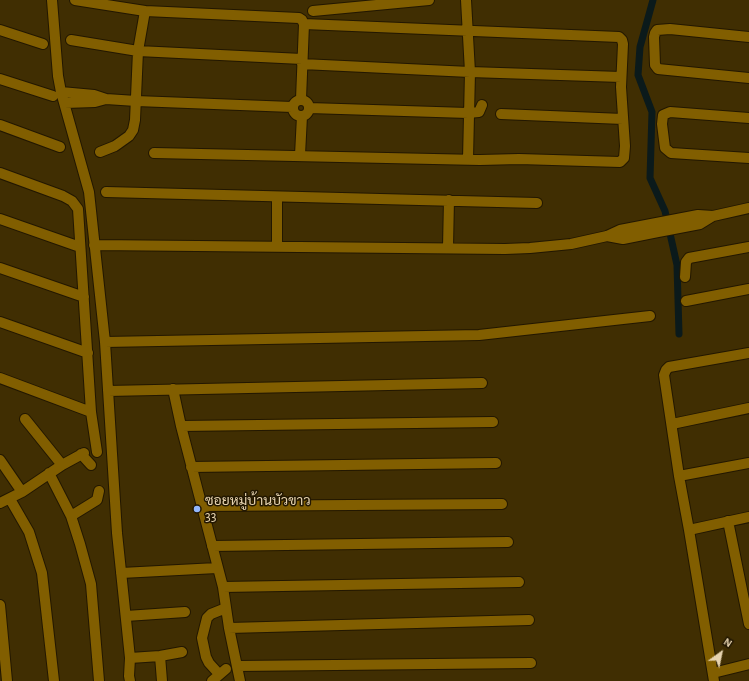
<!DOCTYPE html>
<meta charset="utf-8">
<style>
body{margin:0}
#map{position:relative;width:749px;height:681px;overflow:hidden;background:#402e02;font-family:"Alegreya Sans",sans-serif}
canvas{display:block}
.north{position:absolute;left:701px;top:633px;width:40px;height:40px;-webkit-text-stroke:3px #221701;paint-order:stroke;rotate:33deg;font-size:11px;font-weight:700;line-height:16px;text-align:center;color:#e6d3af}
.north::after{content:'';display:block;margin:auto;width:14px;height:18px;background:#e6d3af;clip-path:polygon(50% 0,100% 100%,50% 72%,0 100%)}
</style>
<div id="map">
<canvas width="749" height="681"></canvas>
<div class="north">N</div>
</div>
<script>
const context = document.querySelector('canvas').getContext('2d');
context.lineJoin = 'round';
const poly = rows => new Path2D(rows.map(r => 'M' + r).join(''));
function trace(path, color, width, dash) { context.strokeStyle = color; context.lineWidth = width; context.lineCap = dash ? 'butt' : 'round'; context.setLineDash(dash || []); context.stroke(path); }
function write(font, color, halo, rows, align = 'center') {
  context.font = font + ' "Alegreya Sans",Sarabun,sans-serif'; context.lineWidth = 3; context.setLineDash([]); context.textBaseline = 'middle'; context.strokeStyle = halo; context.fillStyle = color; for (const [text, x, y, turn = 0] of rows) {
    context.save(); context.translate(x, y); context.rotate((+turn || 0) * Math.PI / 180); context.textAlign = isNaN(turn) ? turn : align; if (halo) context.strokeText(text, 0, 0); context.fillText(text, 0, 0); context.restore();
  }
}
trace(poly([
 [653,0,640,47,638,75,652,112,650,178,665,211,677,265,679,334]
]), '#0b1a1b', 7);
const minor = poly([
 [52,0,58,76,61,92,89,192,105,342,117,533,130,658,129,676,130,681],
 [75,0,145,11,299,18,302,20,304,24,301,99],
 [466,0,470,72,468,159],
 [313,11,429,0],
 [0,30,43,44],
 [749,37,670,29,657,30,655,33,654,37,655,65,658,69,749,78],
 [71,40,138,51,302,59],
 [302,64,470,72,621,77],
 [0,79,53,96],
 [61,92,94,95,106,99,136,101,292,107],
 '293 108a8 8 0 1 1 16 0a8 8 0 1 1-16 0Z',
 [65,103,95,102,106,99],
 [309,108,468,113,479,112,482,105],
 [501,114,623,119],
 [749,118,670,112,663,115,662,124,665,148,671,153,749,158],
 [0,125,60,147],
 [100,152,115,146,129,136,133,130,135,120,138,51,145,11],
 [154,153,480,160,519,159,620,162,624,158,625,146,621,87,623,44,622,40,619,37,304,24],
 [300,155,302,116],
 [0,173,63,196,72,201,78,209,91,412,97,452],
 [106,192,537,203],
 [0,219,80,247],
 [607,236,623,239,658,232,700,224,713,216],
 [94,245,505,249,530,248,571,244,607,236,620,230,698,215,713,216,749,208],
 [277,246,277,197],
 [448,247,449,200],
 [0,268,84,297],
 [685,277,686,262,689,258,749,247],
 [686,301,749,289],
 [0,322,88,353],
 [105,342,479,335,650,316],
 [0,378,91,412],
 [173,389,181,426,223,587,229,628,240,681],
 [108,391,482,383],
 [25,419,62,465],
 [672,424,749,408],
 [181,426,493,422],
 [81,454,91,465],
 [0,460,22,492],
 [191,467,496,463],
 [49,473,71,516,80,544,91,584,99,681],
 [679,476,749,463],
 [10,499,29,532,42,573,54,681],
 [0,503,22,492,62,465,84,453],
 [201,506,502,504],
 [71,516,97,500,99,491],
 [728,521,749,624],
 [689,530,749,517],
 [212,546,508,542],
 [121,573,217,568],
 [223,587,519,582],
 [0,605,7,681],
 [126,616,185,612],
 [229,628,529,620],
 [160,656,162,681],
 [130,658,160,656,182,652],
 [237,666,531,663],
 [713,673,749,664],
 [219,674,209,663,206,657,202,638,207,618,211,614,226,608],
 [212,681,226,669],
 [714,681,689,530,679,476,664,375,666,370,669,367,749,353]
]);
trace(minor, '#221701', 12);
trace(minor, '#815e00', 10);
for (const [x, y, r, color] of [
 [197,509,4,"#93b7fd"]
]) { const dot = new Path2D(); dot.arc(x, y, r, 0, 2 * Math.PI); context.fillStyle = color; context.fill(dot); trace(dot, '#221701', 1.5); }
write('14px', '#e6d3af', '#221701', [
 ["ซอยหมู่บ้านบัวขาว",205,501],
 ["33",205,517]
], 'left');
</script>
